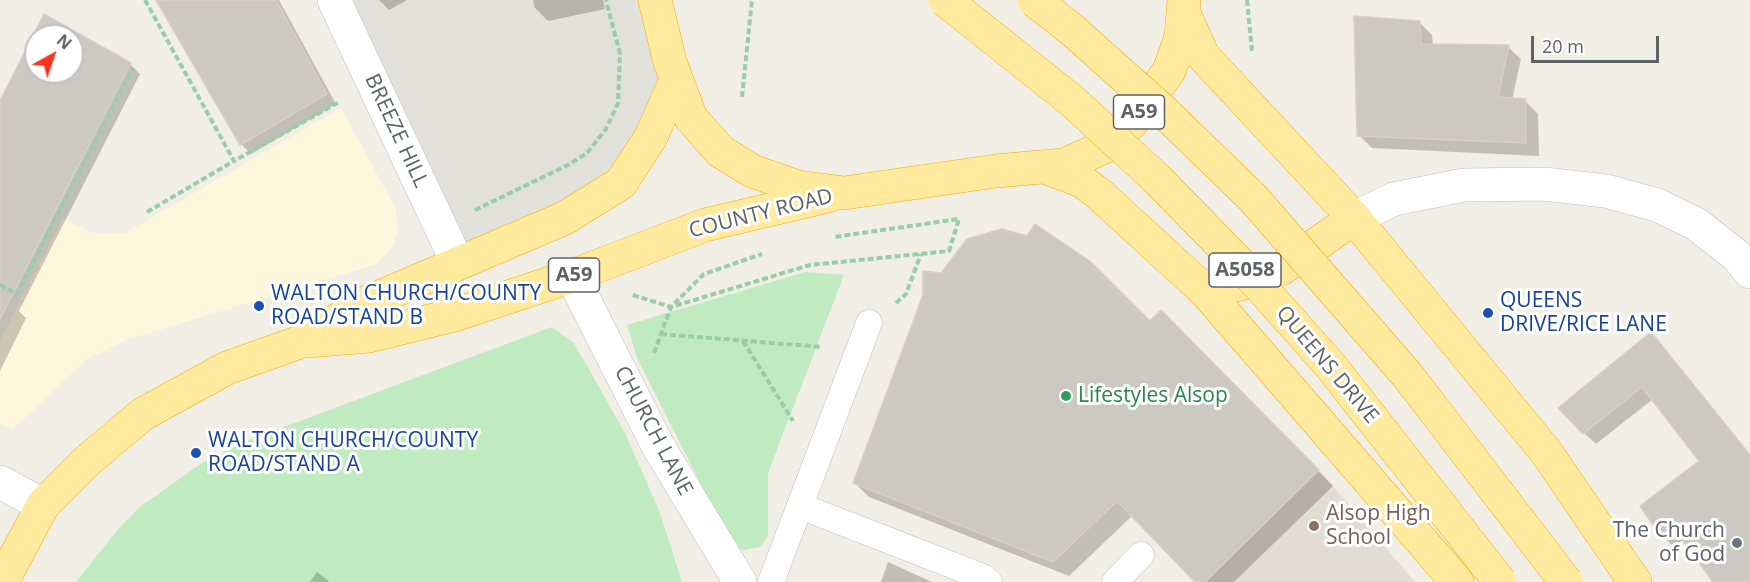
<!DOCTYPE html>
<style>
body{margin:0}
#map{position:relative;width:1750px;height:582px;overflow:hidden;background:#f1eee5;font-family:"Open Sans",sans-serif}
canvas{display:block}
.north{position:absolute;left:24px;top:24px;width:60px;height:60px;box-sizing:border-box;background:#fff;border:2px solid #bec0c2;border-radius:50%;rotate:40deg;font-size:16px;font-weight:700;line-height:24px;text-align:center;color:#5d6267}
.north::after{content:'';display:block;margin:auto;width:21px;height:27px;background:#fc3221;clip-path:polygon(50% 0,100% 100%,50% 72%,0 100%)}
.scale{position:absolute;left:1531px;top:36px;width:128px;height:27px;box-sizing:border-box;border:3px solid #5d6267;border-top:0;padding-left:8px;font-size:18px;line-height:21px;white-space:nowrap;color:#5d6267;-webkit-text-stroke:4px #fff;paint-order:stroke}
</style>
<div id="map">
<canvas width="1750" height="582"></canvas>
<div class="north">N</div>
<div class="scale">20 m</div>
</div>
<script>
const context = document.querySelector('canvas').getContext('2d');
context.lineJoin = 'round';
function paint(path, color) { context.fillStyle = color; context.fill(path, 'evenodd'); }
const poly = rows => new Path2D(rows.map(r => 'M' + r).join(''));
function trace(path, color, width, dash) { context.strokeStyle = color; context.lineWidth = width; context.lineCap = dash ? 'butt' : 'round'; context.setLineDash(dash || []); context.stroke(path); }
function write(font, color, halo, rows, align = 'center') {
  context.font = font + ' "Open Sans",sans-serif'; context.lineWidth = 6; context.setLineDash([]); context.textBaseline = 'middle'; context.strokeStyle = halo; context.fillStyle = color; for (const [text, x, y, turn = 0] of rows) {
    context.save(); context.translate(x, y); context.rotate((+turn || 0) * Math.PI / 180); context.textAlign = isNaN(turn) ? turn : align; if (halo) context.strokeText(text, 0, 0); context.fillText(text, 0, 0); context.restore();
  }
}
paint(poly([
 [341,108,395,207,398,231,393,246,377,264,126,340,87,359,12,430,0,424,0,341,63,218,93,233,125,233]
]), '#fff7dc');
paint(poly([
 [334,0,655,0,670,62,621,183,457,262]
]), '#e2e0da');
paint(poly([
 [1319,470,1415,582,1203,582]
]), '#e1ddd4');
paint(poly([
 [805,272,844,275,768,473,768,537,760,547,744,550,732,546,637,358,627,325],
 [552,327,574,343,625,433,660,513,682,582,76,582,119,528,141,506,202,463,249,440]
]), '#c0ebc0');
paint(poly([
 [159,0,279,0,336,104,251,154,241,144],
 [379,0,407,0,389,10],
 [533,0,603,0,605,9,548,21,535,8],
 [45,16,130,64,140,74,19,311,26,318,0,371,0,105],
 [36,36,72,36,72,72,36,72],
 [1419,22,1432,35,1433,45,1508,47,1521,59,1512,100,1525,101,1538,114,1539,156,1372,148,1359,135],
 [1161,312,1333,486,1234,582,1197,582,1133,515,1069,576,869,497,855,483,1150,323],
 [1651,334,1750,454,1750,582,1715,582,1684,539,1674,547,1663,536,1701,462,1653,399,1596,444,1584,433],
 [888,562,932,582,881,582],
 [317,572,330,582,310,582]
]), '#0003');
const building = poly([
 [156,0,276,0,327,94,240,145,156,0],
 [44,14,131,63,0,319,0,101,44,14],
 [36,36,72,36,72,72,36,72,36,36],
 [1354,16,1420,21,1421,44,1509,45,1498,97,1526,99,1526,143,1357,136,1354,16],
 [1035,224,1091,262,1150,321,1161,310,1319,470,1205,582,1195,582,1117,501,1053,562,853,483,923,295,923,271,941,273,967,239,1002,229,1027,236,1035,224],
 [1651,332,1750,455,1750,582,1713,582,1673,527,1661,537,1640,506,1699,461,1642,387,1583,434,1558,408,1651,332]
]);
paint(building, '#ccc9c2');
trace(building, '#d6d0c3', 1.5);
const service = poly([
 [800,506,983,577,989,582],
 [771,582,869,323],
 [1115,582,1141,555]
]);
const minor = poly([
 [334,0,457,262],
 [1354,218,1394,199,1464,185,1544,184,1606,191,1657,205,1696,224,1737,256,1750,272],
 [572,276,658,446,740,582],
 [0,482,43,505]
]);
const trunk = poly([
 [655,0,670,62,691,118,720,151,752,171,798,187,844,193,996,171,1064,165,1109,145,1131,123,1169,71,1181,37,1184,0],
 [1183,11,1203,56,1354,218,1546,452,1635,582],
 [1045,167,1082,181,1099,194,1206,292,1457,582],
 [1206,292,1245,283,1281,269,1354,218],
 [307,341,369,336,454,315,572,276,705,225,828,196],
 [2,582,43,505,87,461,143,414,227,368,300,342,368,302,565,218,621,183,651,137,676,80]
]);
trace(service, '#babdc2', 27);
trace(minor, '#babdc2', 34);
trace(trunk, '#f6a900', 34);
trace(poly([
 [145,0,234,161,339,102],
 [1247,0,1252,51],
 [742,97,752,0],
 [475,210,568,165,587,153,606,129,618,103,620,54,606,0],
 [147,212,234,161],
 [0,285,17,294,133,68],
 [633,295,671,307,810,265,949,251,959,219,834,237],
 [896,303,906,294,921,254],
 [661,334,822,347],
 [743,341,793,421],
 [654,353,671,307,704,274,762,254]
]), '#97cda7', 4, [6, 3]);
trace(service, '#fff', 26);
trace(minor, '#fff', 33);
trace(trunk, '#ffea9d', 33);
const trunkBridge = poly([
 [945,0,1071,100,1156,178,1239,263,1330,365,1500,582],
 [1034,0,1071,29,1163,111,1253,198,1408,376,1566,582]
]);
trace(trunkBridge, '#f6a900', 34, []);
trace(trunkBridge, '#ffea9d', 33);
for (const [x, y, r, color] of [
 [259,306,6,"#1a4fb4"],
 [1488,313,6,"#1a4fb4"],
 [1066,396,6,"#2e9e5b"],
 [196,453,6,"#1a4fb4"],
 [1314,526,6,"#8d6e63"],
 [1737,543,6,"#6b7280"]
]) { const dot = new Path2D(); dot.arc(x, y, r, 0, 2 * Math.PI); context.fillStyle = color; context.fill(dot); trace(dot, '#fff', 2); }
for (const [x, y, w] of [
 [1139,112,51],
 [1245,270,72],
 [574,275,51]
]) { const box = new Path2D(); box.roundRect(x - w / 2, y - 17, w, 34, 4.5); context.fillStyle = '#fff'; context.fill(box); trace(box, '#5d6267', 1.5); }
write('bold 20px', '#5d6267', null, [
 ["A59",1139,112],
 ["A5058",1245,270],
 ["A59",574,275]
]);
write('21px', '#5d6267', '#fff', [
 ["BREEZE HILL",396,131,65],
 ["COUNTY ROAD",761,214,-14],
 ["QUEENS DRIVE",1327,365,50],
 ["CHURCH LANE",653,431,62]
]);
write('21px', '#164399', '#fff', [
 ["WALTON CHURCH/COUNTY",271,294],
 ["ROAD/STAND B",271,318],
 ["QUEENS",1500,301],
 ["DRIVE/RICE LANE",1500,325],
 ["WALTON CHURCH/COUNTY",208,441],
 ["ROAD/STAND A",208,465]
], 'left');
write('21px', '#27864d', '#fff', [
 ["Lifestyles Alsop",1078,396]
], 'left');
write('21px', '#785e54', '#fff', [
 ["Alsop High",1326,514],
 ["School",1326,538]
], 'left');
write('21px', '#5b616d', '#fff', [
 ["The Church",1725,531],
 ["of God",1725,555]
], 'right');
</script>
